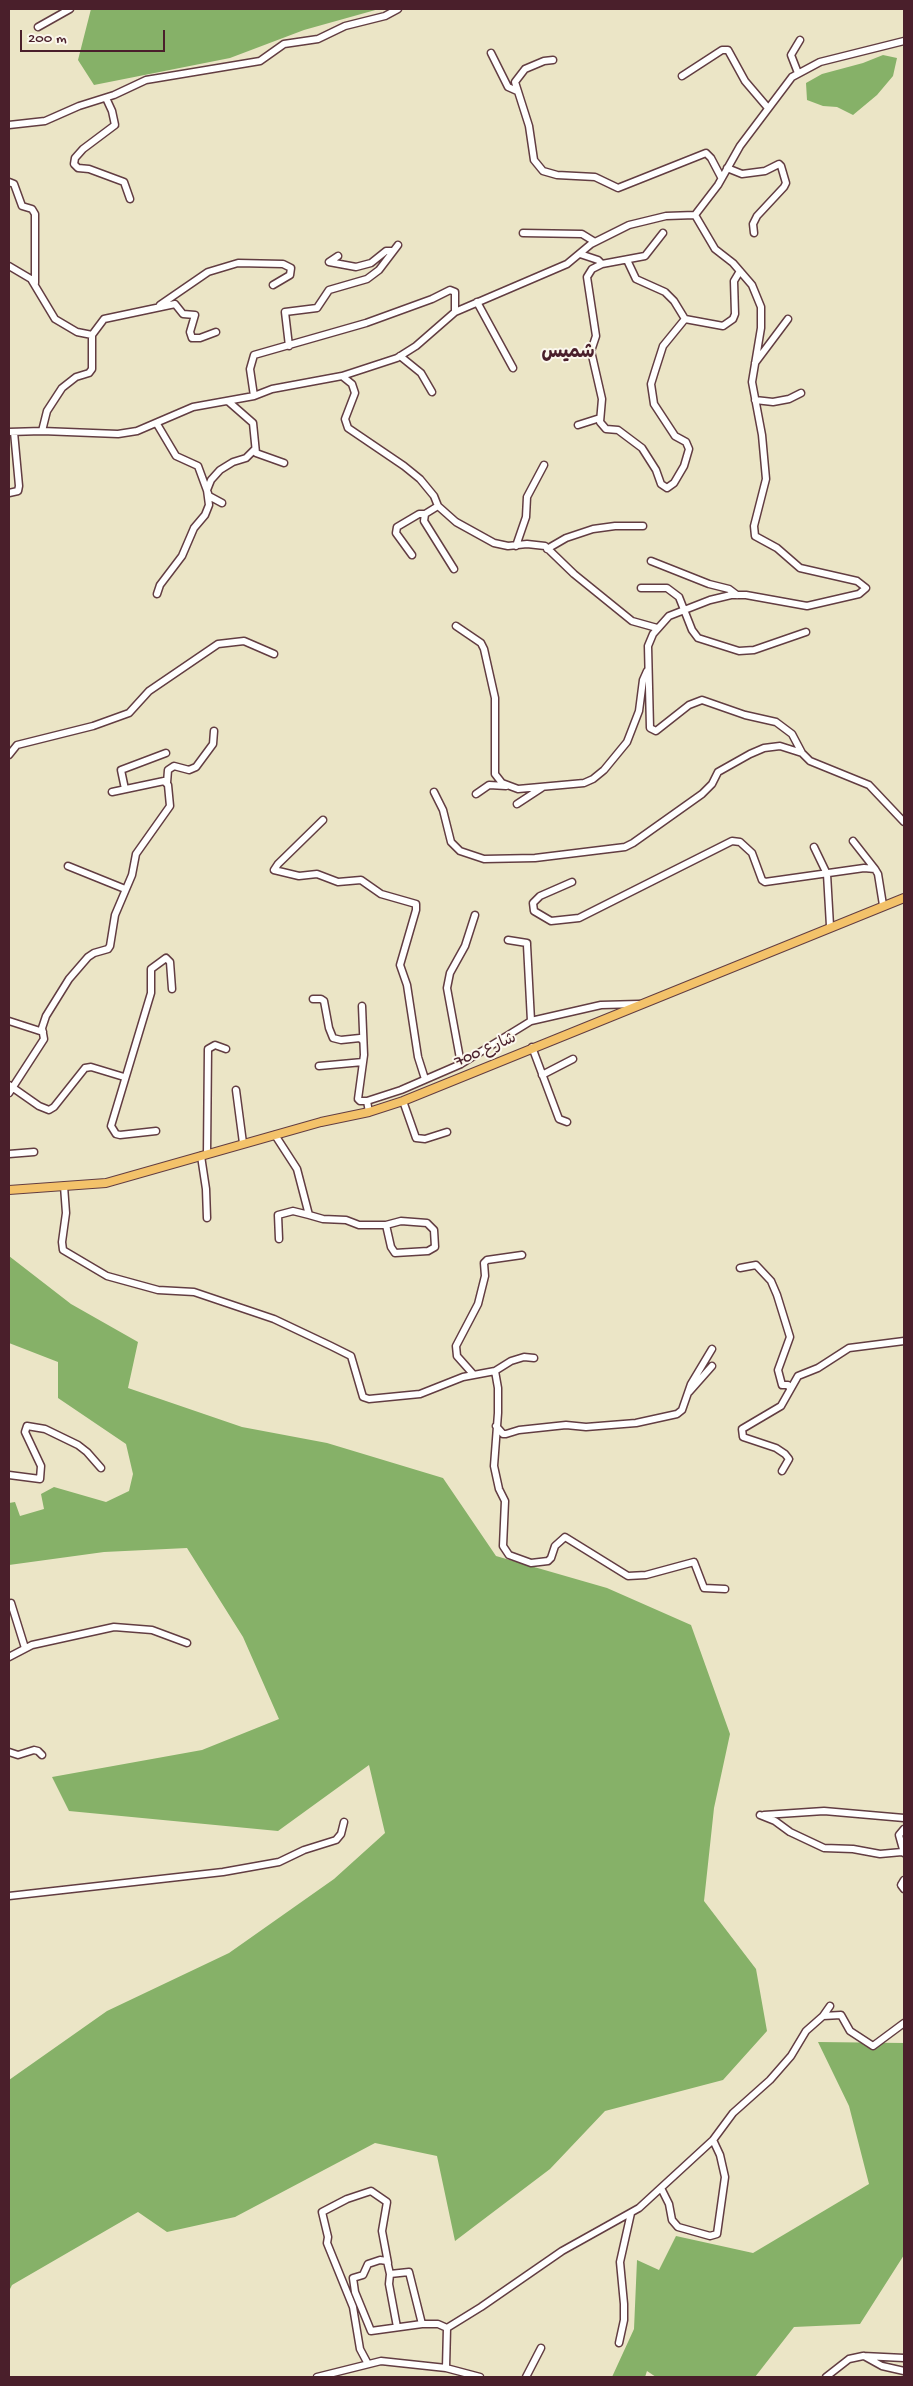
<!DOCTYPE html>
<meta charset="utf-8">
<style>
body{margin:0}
#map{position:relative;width:913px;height:2386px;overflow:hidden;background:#ebe5c6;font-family:"Gochi Hand",sans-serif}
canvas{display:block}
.frame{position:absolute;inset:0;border:10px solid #4a1f2b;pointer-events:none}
.scale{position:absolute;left:20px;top:30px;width:145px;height:22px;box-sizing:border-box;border:2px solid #4a1f2b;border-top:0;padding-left:6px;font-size:15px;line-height:18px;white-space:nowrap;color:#4a1f2b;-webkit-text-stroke:4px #fbf7ec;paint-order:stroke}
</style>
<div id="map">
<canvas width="913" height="2386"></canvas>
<div class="frame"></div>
<div class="scale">200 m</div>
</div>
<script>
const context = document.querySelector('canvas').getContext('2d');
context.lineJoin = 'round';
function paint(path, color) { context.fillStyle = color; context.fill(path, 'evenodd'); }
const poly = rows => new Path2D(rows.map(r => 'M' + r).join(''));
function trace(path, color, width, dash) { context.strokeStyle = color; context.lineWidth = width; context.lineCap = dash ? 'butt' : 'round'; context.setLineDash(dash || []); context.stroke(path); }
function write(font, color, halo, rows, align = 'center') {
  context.font = font + ' "Gochi Hand","Playpen Sans Arabic",sans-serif'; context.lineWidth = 4; context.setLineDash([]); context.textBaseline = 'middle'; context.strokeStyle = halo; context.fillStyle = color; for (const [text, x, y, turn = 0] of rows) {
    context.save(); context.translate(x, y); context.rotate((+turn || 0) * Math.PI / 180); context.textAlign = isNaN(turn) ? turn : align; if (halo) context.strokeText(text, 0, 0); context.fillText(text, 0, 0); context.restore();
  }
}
paint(poly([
 [91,9,379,9,304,30,230,58,94,85,78,60],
 [883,55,897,58,893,76,877,95,853,115,837,107,823,106,807,100,806,83,822,74,863,63],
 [9,1256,71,1304,138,1342,128,1388,242,1427,327,1443,443,1478,496,1556,607,1588,691,1625,730,1734,714,1808,704,1901,756,1969,767,2031,723,2080,605,2111,550,2169,455,2241,437,2156,375,2143,235,2217,167,2232,138,2212,12,2285,9,2291,9,2080,107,2011,229,1953,334,1879,385,1833,369,1765,278,1831,69,1811,52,1777,202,1750,279,1719,243,1637,187,1548,104,1552,9,1565,9,1503,15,1502,20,1516,44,1509,41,1494,54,1487,106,1502,129,1491,133,1474,126,1444,58,1398,58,1362,9,1343],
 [818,2042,904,2043,904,2255,860,2324,794,2327,755,2377,656,2377,647,2371,645,2377,612,2377,634,2329,637,2260,659,2270,676,2236,753,2253,869,2184,849,2106]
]), '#86b168');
const minor = poly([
 [38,27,70,9],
 [491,53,508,87,517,91],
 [553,60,544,61,525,69,515,82,529,126,534,160,543,171,557,175,595,177,618,188,706,153,711,158,721,177],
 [798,73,791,55,800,40],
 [682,76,722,50,728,50,745,81,768,108],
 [106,98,112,111,115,125,83,149,75,158,74,164,78,168,89,169,124,182,130,199],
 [9,125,45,121,79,106,114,95,146,80,260,61,284,44,318,39,345,26,385,16,398,9],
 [727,168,742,174,765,171,779,164,781,166,786,183,784,187,757,216,753,224,754,233],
 [9,182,14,184,22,206,32,209,35,214,35,283],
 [695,215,718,185,740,146,792,77,820,62,904,41],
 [523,233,582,234,595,242],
 [580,254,598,260,602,264,645,256,663,233],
 [338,256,329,262,356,267,371,263,386,251,393,251],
 [627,260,636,279,665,292,674,301,685,319],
 [602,264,592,269,587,277,596,336,591,351,602,399,600,422,606,429,618,430,642,448,656,470,661,484,667,488,674,483,684,466,689,449,686,442,675,436,654,404,651,384,655,371,663,346,685,319,723,326,733,319,735,314,734,281,740,271],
 [9,266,31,279,55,319,77,332,92,335,104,319,175,304,183,314,195,315,190,332,192,338,200,338,216,332],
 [477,302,513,368],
 [160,305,208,272,238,263,283,264,291,268,290,275,273,285],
 [289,346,285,312,317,308,329,290,367,279,379,270,398,245],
 [400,356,421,373,432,392],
 [755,363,788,319],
 [342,376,397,358,416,346,455,312,567,264,591,244,629,225,666,216,695,215,715,249,733,263,752,285,761,307,761,328,752,382,762,435,766,479,754,526,755,536,777,548,800,568,857,581,866,588,859,594,807,606,746,595,731,595,710,600,669,616,653,634,648,646,650,728,656,731,689,705,702,700,745,715,776,722,792,734,802,753,810,761,869,785,904,822],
 [254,396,250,369,254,355,366,323,432,299,450,290,455,292,455,312],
 [755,400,773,402,789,399,801,393],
 [229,402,253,423,256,453,284,463],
 [157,424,176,456,198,466,209,496,222,503],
 [578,425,600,418],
 [42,431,47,411,62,388,76,377,89,373,92,369,92,335],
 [9,432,42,431,118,434,137,431,193,407,254,396,272,389,342,376,352,384,355,393,345,419,348,428,404,466,420,479,434,496,438,506,425,514,424,521,454,569],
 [9,493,18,491,19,486,14,432],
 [438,506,456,522,494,543,508,546,527,544,545,546,574,574,632,621,657,628],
 [516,546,526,517,527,497,544,465],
 [547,549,566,538,593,529,615,526,643,526],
 [412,555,396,533,397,527,419,514,425,514],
 [651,561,709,584,729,589,737,595],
 [641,588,667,588,679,597,692,630,698,638,739,651,754,650,806,632],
 [157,594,160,585,182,556,194,528,205,515,209,505,207,490,211,480,220,470,233,462,246,458,254,450],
 [456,626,481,643,484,649,495,698,495,774,502,783,518,789,584,783,593,779,604,770,627,742,639,711,643,680,647,671],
 [9,755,17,745,93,726,129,713,149,691,218,644,244,641,274,654],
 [167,783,168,770,174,766,189,770,196,767,213,744,214,731],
 [125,789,121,770,166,753],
 [434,792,443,810,451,842,460,851,484,859,535,858,625,847,633,843,702,794,712,784,718,772,750,754,764,748,780,746,802,753],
 [476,794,489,785,506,786],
 [517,804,543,787],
 [323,820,278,864,274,870,299,876,317,874,338,882,361,880,381,894,416,904,416,910,400,965,407,985,418,1057,425,1079],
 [853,841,875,869],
 [814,847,827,874,830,926],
 [68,866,125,889],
 [572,882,540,896,533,903,534,911,551,921,579,918,732,841,740,842,752,853,762,880,765,882,864,868,875,869,878,874,883,905],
 [508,940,527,943,527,945,531,1021],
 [313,999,321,999,324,1001,329,1028,333,1038,341,1040,360,1038,363,1041],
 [362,1006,364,1055,358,1099,360,1101,367,1101],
 [9,1021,43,1032],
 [532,1047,559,1119,567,1122],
 [461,1064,447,988,450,973,465,946,475,915],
 [319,1066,363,1062],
 [542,1075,573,1059],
 [9,1085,39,1106,49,1110,54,1107,85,1068,91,1067,124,1077],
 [236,1090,243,1143],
 [9,1093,44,1039,42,1028,46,1016,69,979,88,957,94,953,108,949,110,946,115,915,132,875,136,854,170,806,168,785,164,781,112,792],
 [403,1101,416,1138,425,1139,447,1132],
 [369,1112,367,1101,401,1090,461,1064,531,1021,601,1005,639,1004],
 [156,1131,120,1135,116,1134,111,1126,151,993,151,969,166,958,170,962,172,989],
 [275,1135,297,1169,309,1215,323,1219,346,1220,359,1225,386,1225,401,1221,427,1223,434,1230,435,1247,428,1251,395,1253,391,1247,386,1225],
 [9,1154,34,1152],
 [207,1154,208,1049,215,1045,226,1049],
 [201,1156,206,1189,207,1218],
 [64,1186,66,1213,62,1242,63,1250,107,1276,158,1290,194,1292,274,1319,331,1346,351,1356,363,1397,369,1399,420,1394,463,1377,495,1371,511,1361,524,1357,534,1358],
 [279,1239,278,1215,293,1211,309,1215],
 [740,1268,756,1265,771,1281,777,1295,790,1337,778,1370,782,1385,788,1385,790,1388],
 [495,1371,498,1388,498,1413,494,1466,499,1489,505,1501,503,1546,509,1555,531,1563,548,1561,551,1558,555,1546,565,1537,628,1576,646,1575,694,1562,704,1588,725,1589],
 [473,1374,457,1356,456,1346,478,1304,485,1276,484,1263,487,1260,522,1255],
 [689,1392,712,1366],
 [496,1426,503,1434,506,1434,519,1430,566,1425,586,1427,636,1423,677,1414,682,1410,691,1384,712,1349],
 [782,1471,789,1459,785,1454,776,1448,743,1437,742,1429,781,1406,798,1376,818,1368,849,1348,904,1341],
 [9,1475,40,1479,41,1466,25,1432,27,1426,45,1429,78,1445,87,1452,101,1468],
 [11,1603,25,1648],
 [9,1657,32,1645,114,1627,152,1630,187,1643],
 [9,1752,18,1755,34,1750,38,1751,42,1755],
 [760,1815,775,1821,790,1832,824,1848,853,1849,880,1854,902,1852],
 [764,1815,824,1811,904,1818],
 [904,1829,899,1835,904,1853],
 [904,1880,901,1885,904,1889],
 [9,1896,223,1872,279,1862,304,1850,336,1840,341,1834,344,1822],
 [823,2016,830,2006],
 [661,2188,669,2204,672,2220,678,2227,710,2236,717,2234,725,2177,720,2155,713,2140],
 [390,2274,389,2284,397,2327],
 [422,2324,409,2272,390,2274,387,2261,380,2260,368,2264,363,2275,353,2278,355,2292,371,2331,422,2324,438,2324,447,2328],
 [619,2343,624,2320,624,2304,620,2262,631,2213],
 [864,2356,882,2366,904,2371],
 [368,2364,360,2349,353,2307,327,2243,328,2237,322,2212,347,2199,371,2191,387,2202,382,2231,388,2263],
 [446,2368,447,2328,481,2307,562,2251,639,2208,713,2140,733,2113,770,2080,791,2056,806,2031,823,2016,841,2015,850,2031,873,2046,904,2023],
 [317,2377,381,2361,446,2368,480,2377],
 [526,2377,541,2348],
 [826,2377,849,2359,863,2356,904,2358]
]);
const major = poly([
 [9,1190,106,1183,321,1122,369,1112,403,1101,904,898]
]);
trace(minor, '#623d42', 9);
trace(major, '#623d42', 10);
trace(minor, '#fff', 6);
trace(major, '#f3c26a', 8);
write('16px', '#4a1f2b', '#fbf7ec', [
 ["شارع 700",486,1051,-23]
]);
write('bold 19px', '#4a1f2b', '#fbf7ec', [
 ["شميس",568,354]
]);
</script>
